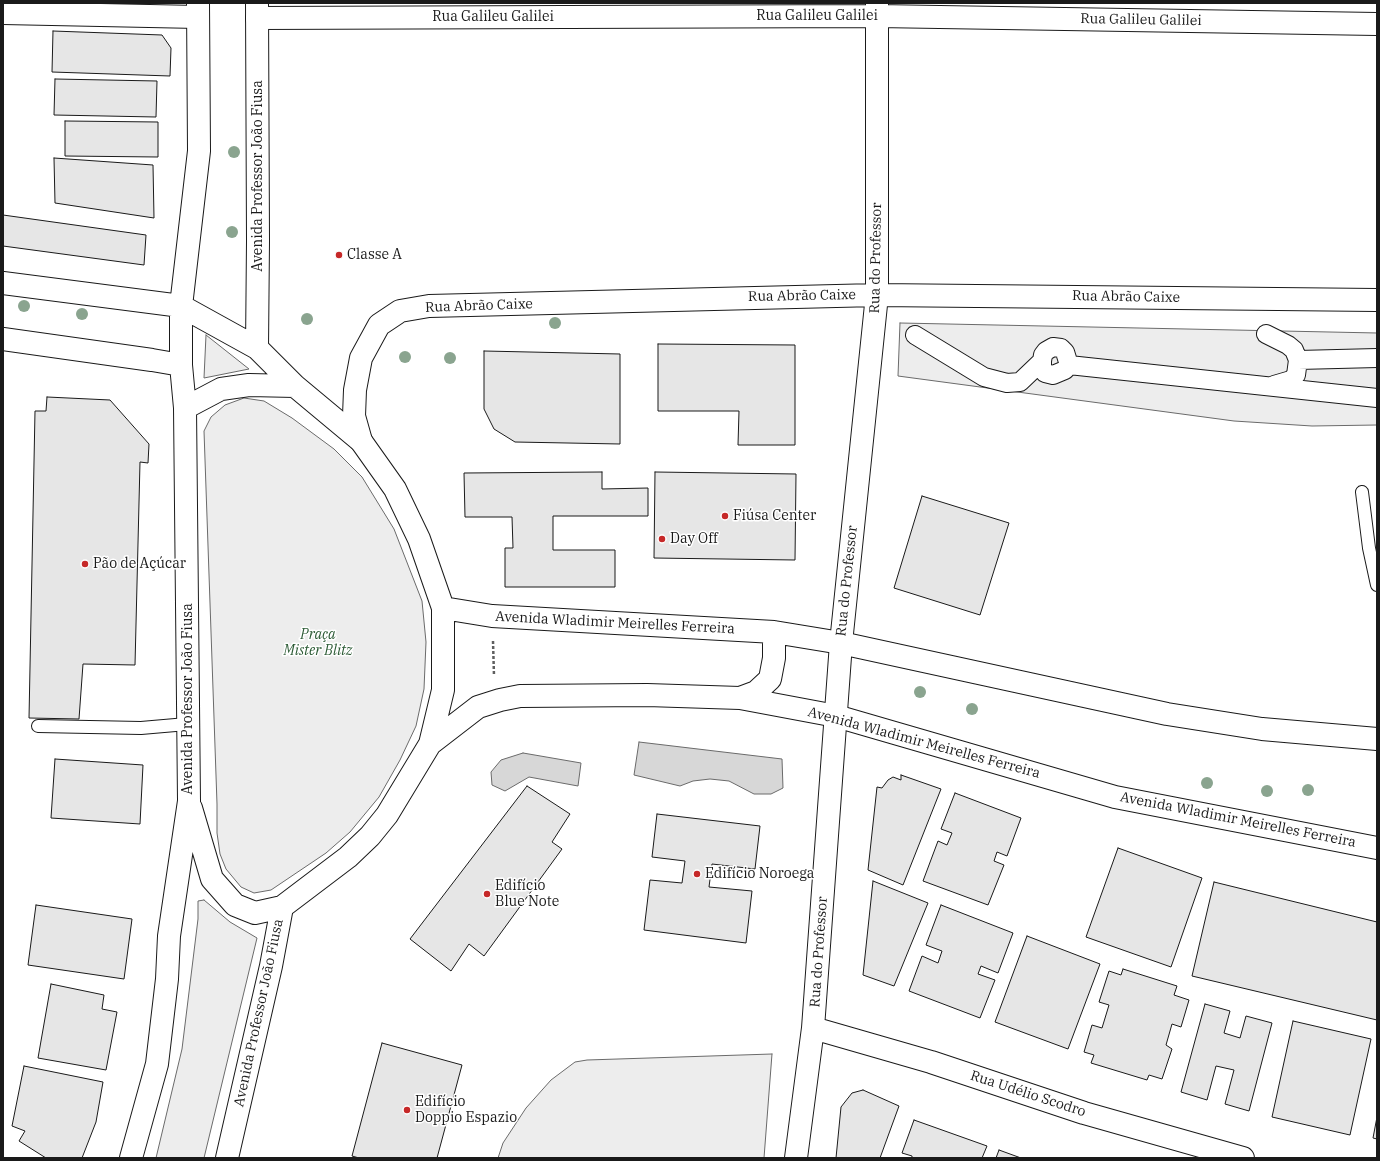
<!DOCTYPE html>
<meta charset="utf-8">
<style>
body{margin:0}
#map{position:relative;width:1380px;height:1161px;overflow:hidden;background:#fff;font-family:"IBM Plex Serif",serif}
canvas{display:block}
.frame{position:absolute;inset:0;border:4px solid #1a1a1a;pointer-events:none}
</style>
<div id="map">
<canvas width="1380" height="1161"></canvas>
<div class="frame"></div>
</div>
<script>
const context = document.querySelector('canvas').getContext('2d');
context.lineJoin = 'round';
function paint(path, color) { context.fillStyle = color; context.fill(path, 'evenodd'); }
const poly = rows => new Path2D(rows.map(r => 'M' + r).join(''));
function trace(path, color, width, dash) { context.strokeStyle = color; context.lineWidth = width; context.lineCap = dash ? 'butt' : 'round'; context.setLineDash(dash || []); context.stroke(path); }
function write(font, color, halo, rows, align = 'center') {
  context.font = font + ' "IBM Plex Serif",serif'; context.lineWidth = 3; context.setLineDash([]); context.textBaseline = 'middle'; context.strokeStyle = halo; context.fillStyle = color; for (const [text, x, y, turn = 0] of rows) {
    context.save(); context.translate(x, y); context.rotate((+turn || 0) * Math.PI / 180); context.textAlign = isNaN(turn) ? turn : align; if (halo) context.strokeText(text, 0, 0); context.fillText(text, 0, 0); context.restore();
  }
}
const built = poly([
 [900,323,1377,333,1377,425,1312,426,1234,421,898,376,900,323],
 [206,335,249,369,204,378,206,335],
 [244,398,264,401,292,418,334,449,362,477,394,529,422,601,426,642,424,689,416,726,400,760,379,797,350,832,326,853,271,890,254,893,241,887,226,869,220,854,217,833,217,804,204,431,211,417,225,405,244,398],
 [204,900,230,922,257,938,204,1158,156,1158,182,1049,198,919,198,901,204,900],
 [772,1054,764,1158,498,1158,503,1143,526,1108,551,1080,575,1062,587,1060,772,1054]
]);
paint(built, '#ededed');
trace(built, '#6a6a6a', 1);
const water = poly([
 [639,742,782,759,783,788,771,794,754,794,729,781,710,779,693,781,680,786,634,775,639,742],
 [523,753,581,763,578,786,529,777,505,791,492,785,491,772,501,760,523,753]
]);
paint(water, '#d7d7d7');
trace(water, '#6a6a6a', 1);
const building = poly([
 [53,31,162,35,171,48,170,76,52,72,53,31],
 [55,79,157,81,156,117,54,115,55,79],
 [65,121,158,122,158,157,65,156,65,121],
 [54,158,153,165,154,218,55,203,54,158],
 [3,215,146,235,144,265,3,246,3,215],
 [658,344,795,345,795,445,738,445,739,411,658,411,658,344],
 [484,351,620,354,620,444,515,442,494,429,484,409,484,351],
 [47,397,110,400,149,444,148,463,140,462,135,665,83,664,79,719,29,718,35,411,46,411,47,397],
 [602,472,602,489,648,488,648,516,553,516,553,550,615,550,615,587,505,587,505,548,513,548,512,517,465,517,464,473,602,472],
 [655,472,796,474,795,560,654,558,655,472],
 [922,496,1009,523,980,615,894,588,922,496],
 [55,759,143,765,140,824,51,818,55,759],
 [901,775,941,789,903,885,868,870,877,787,882,788,888,780,893,777,901,780,901,775],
 [527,786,570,814,552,842,562,849,484,956,469,944,451,971,410,939,527,786],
 [955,793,1021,818,1007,856,997,852,994,861,1004,865,988,905,923,881,938,841,947,845,952,833,941,829,955,793],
 [657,814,760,826,755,869,712,864,709,887,752,891,746,943,644,930,650,880,682,883,685,861,652,857,657,814],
 [1118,848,1202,878,1171,967,1086,937,1118,848],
 [873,881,928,903,894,986,863,975,873,881],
 [1214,882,1377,922,1377,1020,1192,976,1214,882],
 [36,905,132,919,124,979,28,965,36,905],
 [941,905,1013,933,998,973,981,966,978,974,995,980,980,1018,909,991,922,956,938,963,942,951,926,945,941,905],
 [1027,936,1100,964,1068,1049,995,1022,1027,936],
 [1123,969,1177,986,1174,995,1189,1000,1181,1027,1172,1024,1166,1045,1172,1049,1162,1079,1149,1075,1147,1080,1091,1063,1094,1055,1084,1052,1092,1025,1102,1028,1109,1005,1099,1002,1109,971,1121,975,1123,969],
 [51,984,104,995,102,1009,117,1012,106,1070,38,1058,51,984],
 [1205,1004,1230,1011,1224,1033,1240,1038,1246,1016,1272,1023,1249,1111,1225,1104,1234,1070,1216,1066,1207,1100,1181,1092,1205,1004],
 [1293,1021,1371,1039,1350,1135,1272,1117,1293,1021],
 [382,1043,462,1065,437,1158,359,1158,352,1156,382,1043],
 [24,1066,103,1082,96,1122,82,1158,46,1158,19,1141,25,1131,12,1126,24,1066],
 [863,1090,899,1106,880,1158,836,1158,841,1107,852,1093,863,1090],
 [1377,1117,1377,1139,1373,1138,1377,1117],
 [914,1120,987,1146,982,1158,912,1158,912,1156,902,1153,914,1120],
 [999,1150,1021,1158,996,1158,999,1150]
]);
paint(building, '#e6e6e6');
trace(building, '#1a1a1a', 1);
const service = poly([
 [1362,492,1369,548,1377,585],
 [38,726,141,728,187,724]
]);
const pedestrian = poly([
 [1266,334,1288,345,1294,350,1298,360,1296,375,1291,380,1274,385],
 [915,335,984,377,1007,383,1020,382,1042,361,1042,368,1045,373,1053,375,1065,370,1069,365,1065,352,1061,348,1053,347,1046,351,1043,355,1042,361],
 [1298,360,1377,358],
 [1069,365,1377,398]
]);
const minor = poly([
 [3,13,198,17],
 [257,18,877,16,1377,24],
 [361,441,354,416,355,390,361,358,379,325,400,311,429,306,877,295,1377,300],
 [813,1028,931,1062,1084,1113,1243,1158],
 [796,1158,813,1028,841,643,877,295,877,3]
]);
const secondary = poly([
 [257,3,258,241,257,348],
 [3,283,181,306,257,348,295,386,361,441,395,489,419,539,443,608,443,690,430,744,387,815,370,836,348,857,282,907,271,966,227,1158],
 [3,339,152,360,181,365],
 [185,408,221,389,249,385,295,386],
 [443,608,492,616,774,632,841,643,1167,714,1262,729,1377,739],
 [740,698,756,692,770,679,774,658,774,632],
 [430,744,478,707,500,700,520,696,647,695,740,698,836,716,1115,797,1377,848],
 [191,808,212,879,235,905,255,913,282,907],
 [131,1158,157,1064,167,979,169,936,189,801,185,408,181,365,181,306,199,151,198,3]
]);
trace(service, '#1a1a1a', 14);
trace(pedestrian, '#1a1a1a', 20);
trace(minor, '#1a1a1a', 24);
trace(secondary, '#1a1a1a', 24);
trace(poly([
 [493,641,494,676]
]), '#5f5f5f', 2.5, [3, 2]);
trace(service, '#fff', 12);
trace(pedestrian, '#fff', 18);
trace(minor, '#fff', 22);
trace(secondary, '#fff', 22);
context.fillStyle = '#8aa48f';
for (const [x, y] of [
 [234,152],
 [232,232],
 [24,306],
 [82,314],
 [307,319],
 [555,323],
 [405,357],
 [450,358],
 [920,692],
 [972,709],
 [1207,783],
 [1308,790],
 [1267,791]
]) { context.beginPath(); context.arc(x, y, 6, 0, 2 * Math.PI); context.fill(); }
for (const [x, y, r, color] of [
 [339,255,4,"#c62828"],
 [725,516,4,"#c62828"],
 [662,539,4,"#c62828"],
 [85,564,4,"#c62828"],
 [697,874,4,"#c62828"],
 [487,894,4,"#c62828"],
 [407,1110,4,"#c62828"]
]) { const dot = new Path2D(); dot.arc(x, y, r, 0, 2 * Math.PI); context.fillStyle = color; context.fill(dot); trace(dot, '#fff', 1.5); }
write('14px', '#1a1a1a', '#fff', [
 ["Rua Galileu Galilei",817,16],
 ["Rua Galileu Galilei",493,17],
 ["Rua Galileu Galilei",1141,20,1],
 ["Avenida Professor João Fiusa",258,176,-90],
 ["Rua do Professor",876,258,-89],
 ["Rua Abrão Caixe",802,296,-1],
 ["Rua Abrão Caixe",1126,297,1],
 ["Rua Abrão Caixe",479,306,-2],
 ["Rua do Professor",847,581,-84],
 ["Avenida Wladimir Meirelles Ferreira",615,623,3],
 ["Avenida Professor João Fiusa",188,699,-90],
 ["Avenida Wladimir Meirelles Ferreira",924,743,15],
 ["Avenida Wladimir Meirelles Ferreira",1238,820,11],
 ["Rua do Professor",819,952,-86],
 ["Avenida Professor João Fiusa",259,1013,-78],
 ["Rua Udélio Scodro",1028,1094,18]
]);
write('14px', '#1a1a1a', '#fff', [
 ["Classe A",347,255],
 ["Fiúsa Center",733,516],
 ["Day Off",670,539],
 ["Pão de Açúcar",93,564],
 ["Edifício Noroega",705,874],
 ["Edifício",495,886],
 ["Blue Note",495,902],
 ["Edifício",415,1102],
 ["Doppio Espazio",415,1118]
], 'left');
write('italic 14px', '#2b5a34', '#fff', [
 ["Praça",318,635],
 ["Mister Blitz",318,651]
]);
</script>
